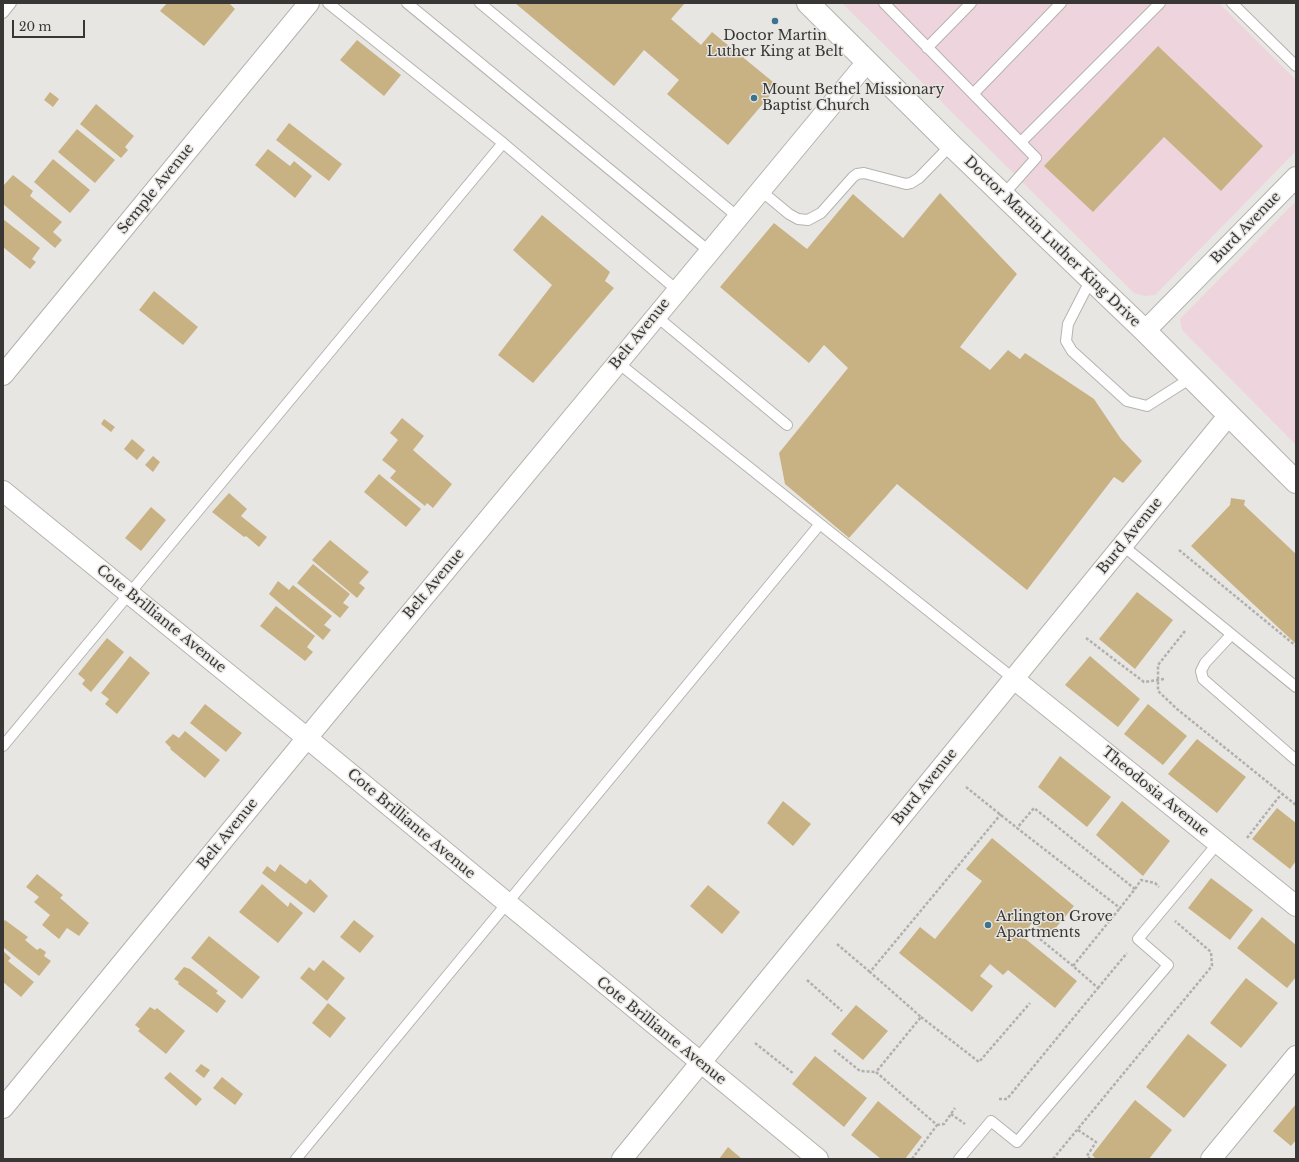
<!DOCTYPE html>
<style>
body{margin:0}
#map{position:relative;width:1299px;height:1162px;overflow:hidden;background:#e8e6e2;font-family:"Libre Baskerville",serif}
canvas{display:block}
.frame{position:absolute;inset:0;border:4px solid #383736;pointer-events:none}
.scale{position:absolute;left:12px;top:20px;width:73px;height:18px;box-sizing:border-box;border:2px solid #383736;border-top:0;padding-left:5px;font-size:12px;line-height:14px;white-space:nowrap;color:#383736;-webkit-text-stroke:3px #e8e6e2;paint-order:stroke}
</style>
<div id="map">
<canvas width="1299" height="1162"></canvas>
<div class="frame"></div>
<div class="scale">20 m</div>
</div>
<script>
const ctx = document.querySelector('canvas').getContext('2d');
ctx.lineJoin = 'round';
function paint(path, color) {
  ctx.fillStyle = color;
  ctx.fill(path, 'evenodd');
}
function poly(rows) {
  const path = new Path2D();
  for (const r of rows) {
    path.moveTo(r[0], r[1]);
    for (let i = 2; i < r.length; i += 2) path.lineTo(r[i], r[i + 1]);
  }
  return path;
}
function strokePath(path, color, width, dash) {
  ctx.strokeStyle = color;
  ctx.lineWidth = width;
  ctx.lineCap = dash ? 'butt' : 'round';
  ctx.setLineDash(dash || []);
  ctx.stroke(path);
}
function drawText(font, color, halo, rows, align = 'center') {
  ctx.font = font + ' "Libre Baskerville",serif';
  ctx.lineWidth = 3;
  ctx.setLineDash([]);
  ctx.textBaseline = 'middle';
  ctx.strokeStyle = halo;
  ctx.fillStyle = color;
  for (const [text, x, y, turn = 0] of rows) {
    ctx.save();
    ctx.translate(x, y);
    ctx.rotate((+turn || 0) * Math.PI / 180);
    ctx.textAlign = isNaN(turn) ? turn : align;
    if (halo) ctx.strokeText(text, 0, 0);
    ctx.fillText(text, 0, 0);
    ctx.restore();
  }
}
paint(poly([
 [842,3,1219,3,1296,80,1296,151,1155,295,1145,296,1134,293],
 [1296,201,1296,445,1182,330,1180,319]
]), '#eed4dd');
paint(poly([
 [167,3,229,3,235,9,204,46,160,11],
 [515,3,685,3,671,19,701,45,712,32,778,86,728,145,667,94,679,80,644,50,614,86],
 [357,40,401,75,384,96,340,60],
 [1158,46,1263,146,1221,191,1164,137,1093,212,1044,166],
 [50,92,59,99,53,107,44,100],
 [96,104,134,136,125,147,128,150,121,158,80,124],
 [289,123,342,164,329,181,276,140],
 [77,129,115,160,95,183,58,152],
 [268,149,290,166,294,161,312,176,295,198,255,165],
 [53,159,90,190,70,213,34,182],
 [13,175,33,191,30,196,62,222,53,232,62,240,55,248,3,204,3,186],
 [940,193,1017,274,960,347,990,370,1008,350,1020,359,1025,353,1094,399,1121,439,1142,461,1123,483,1114,477,1027,590,897,484,849,538,785,484,779,453,848,368,824,345,809,363,720,287,774,223,807,249,853,194,903,238],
 [542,215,610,272,605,281,614,288,533,383,498,355,552,285,513,250],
 [3,219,40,248,32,259,36,262,30,269,3,247],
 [154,291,198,327,183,345,139,310],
 [402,418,424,436,413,450,452,484,433,508,427,503,425,506,390,478,396,471,382,460,398,440,390,433],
 [104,419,115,427,111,432,101,424],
 [132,439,145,450,137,460,124,449],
 [153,456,160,462,153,472,145,465],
 [379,474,421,509,406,527,364,492],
 [229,493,247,509,241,516,267,537,259,547,246,536,244,537,212,512],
 [1231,498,1245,500,1244,505,1296,554,1296,644,1191,546,1230,505],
 [151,507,166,520,141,551,125,538],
 [330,540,369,572,359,583,365,588,357,598,312,560],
 [313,564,350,594,343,603,349,607,340,618,297,583],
 [278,581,289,590,293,585,332,616,324,625,331,630,323,640,269,594],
 [1137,592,1173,620,1135,669,1099,639],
 [276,606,315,636,307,647,313,652,305,661,260,626],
 [107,638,124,652,91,692,82,684,85,680,78,674],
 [130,656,150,673,117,714,105,704,109,699,101,693],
 [1090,656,1140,699,1118,727,1065,685],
 [205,704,242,733,226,752,190,723],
 [1148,704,1187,736,1163,765,1124,734],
 [185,731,220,760,205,778,170,749,171,748,165,742,173,734,179,738],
 [1197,739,1246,777,1217,813,1168,774],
 [1060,756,1111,797,1087,827,1038,787],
 [783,801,811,824,793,846,767,823],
 [1122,801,1170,841,1143,876,1096,835],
 [1277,808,1296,823,1296,861,1290,869,1252,839],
 [992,838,1074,906,1049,936,1032,923,1022,936,1077,981,1055,1008,1008,970,1003,975,990,964,980,976,993,986,972,1012,899,953,920,927,935,939,982,881,966,869],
 [280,864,306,884,310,879,328,896,314,913,262,873,267,866,275,872],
 [37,874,63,895,60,898,89,923,79,936,67,928,59,939,42,925,50,915,34,902,39,897,26,887],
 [1211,878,1253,910,1230,940,1188,908],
 [262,884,288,907,290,902,303,913,278,943,239,912],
 [708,885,740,912,722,934,690,906],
 [1262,917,1296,945,1296,977,1287,988,1237,948],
 [5,920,28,937,25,940,37,950,40,948,46,952,44,956,51,961,39,976,3,947,3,922],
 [354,920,374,936,360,953,340,937],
 [209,936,260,977,242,999,191,958],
 [3,951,11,958,8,961,34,982,21,997,3,982],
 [323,960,345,978,327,1001,300,978,309,967,314,971],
 [184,967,190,969,218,991,216,993,226,1001,217,1013,178,984,179,982,174,979],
 [1246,978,1278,1003,1241,1048,1210,1023],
 [328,1003,346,1018,330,1038,312,1023],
 [856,1005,888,1031,863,1060,831,1034],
 [150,1007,155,1010,157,1008,185,1031,166,1054,138,1031,140,1029,135,1025],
 [1188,1034,1227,1065,1184,1118,1146,1087],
 [815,1056,867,1098,844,1127,792,1084],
 [201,1064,210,1070,204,1078,195,1071],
 [170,1072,202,1099,196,1106,164,1078],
 [222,1077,243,1094,235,1105,213,1088],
 [1135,1100,1172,1130,1149,1159,1096,1159,1092,1155],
 [878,1101,922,1137,905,1159,881,1159,851,1135],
 [1296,1104,1296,1140,1291,1146,1273,1131],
 [728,1147,742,1159,719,1159]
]), '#c8b284');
const service = poly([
 [328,3,503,143,677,290],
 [407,3,709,251],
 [480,3,738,217],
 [884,3,1036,158,1003,195],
 [1232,3,1296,66],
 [3,13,11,3],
 [927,48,971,3],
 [973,94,1061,3],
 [1021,142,1160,3],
 [760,190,789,214,798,219,808,220,821,213,853,177,857,174,864,173,906,184,911,183,919,178,951,145],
 [1091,279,1068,324,1066,341,1072,351,1127,401,1147,406,1191,378],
 [656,316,787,425],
 [617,362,1014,679],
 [1122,545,1296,687],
 [1231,635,1205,663,1201,671,1203,679,1296,760],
 [3,746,503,143],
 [296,1159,820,524],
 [959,1159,991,1121,1017,1142,1168,965,1138,939,1218,843]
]);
const minor = poly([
 [1145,331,1296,177],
 [3,375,309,3],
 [3,491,307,738,818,1159],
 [1014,679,1296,906],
 [3,1108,307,738,867,62],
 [622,1159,1228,416],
 [1211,1159,1296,1056]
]);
const secondary = poly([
 [808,3,951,145,1145,331,1296,482]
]);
strokePath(service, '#b5b3af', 12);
strokePath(minor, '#b5b3af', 22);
strokePath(secondary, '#b5b3af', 24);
strokePath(poly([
 [1179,550,1296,646],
 [1185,631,1158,665,1158,691,1177,709,1296,805],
 [1086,638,1144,682,1164,679],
 [966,787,1017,828,1120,908,1135,889,1034,808,1017,828],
 [1247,838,1278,798,1285,792],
 [1135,889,1141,880,1155,883,1159,887],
 [1040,939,1073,966],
 [837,944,870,972],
 [807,980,842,1011],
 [1098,988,1127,953],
 [921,1017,979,1062,1030,1003],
 [755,1043,794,1074],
 [834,1050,860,1071,876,1072],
 [999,1099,1007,1099,1098,988,1073,966,1120,908],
 [951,1114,965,1124],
 [937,1125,944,1124,955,1108],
 [1078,1130,1096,1142,1087,1156,1090,1159],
 [912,1159,937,1125,876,1072,921,1017,870,972,1001,814],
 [1053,1159,1212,966,1211,952,1175,921]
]), '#b2b0ad', 2.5, [3, 2]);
strokePath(service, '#fff', 10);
strokePath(minor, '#fff', 20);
strokePath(secondary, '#fff', 22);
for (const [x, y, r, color] of [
 [775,21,4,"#3c748e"],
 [754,98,4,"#3c748e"],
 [988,925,4,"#3c748e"]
]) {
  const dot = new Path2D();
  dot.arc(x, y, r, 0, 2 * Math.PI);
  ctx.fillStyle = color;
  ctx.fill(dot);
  strokePath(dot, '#e8e6e2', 1.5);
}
drawText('14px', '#383736', '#e8e6e2', [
 ["Doctor Martin",775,36,"center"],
 ["Luther King at Belt",775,52,"center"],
 ["Mount Bethel Missionary",762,90],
 ["Baptist Church",762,106],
 ["Arlington Grove",996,917],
 ["Apartments",996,933]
], 'left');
drawText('14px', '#383736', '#e8e6e2', [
 ["Semple Avenue",156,189,-51],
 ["Burd Avenue",1246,228,-46],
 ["Doctor Martin Luther King Drive",1052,242,44],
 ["Belt Avenue",640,334,-51],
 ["Burd Avenue",1130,536,-51],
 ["Belt Avenue",434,584,-50],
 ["Cote Brilliante Avenue",161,619,39],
 ["Burd Avenue",925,787,-51],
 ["Theodosia Avenue",1155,792,39],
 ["Cote Brilliante Avenue",411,824,40],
 ["Belt Avenue",228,834,-51],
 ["Cote Brilliante Avenue",661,1031,39]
]);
</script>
